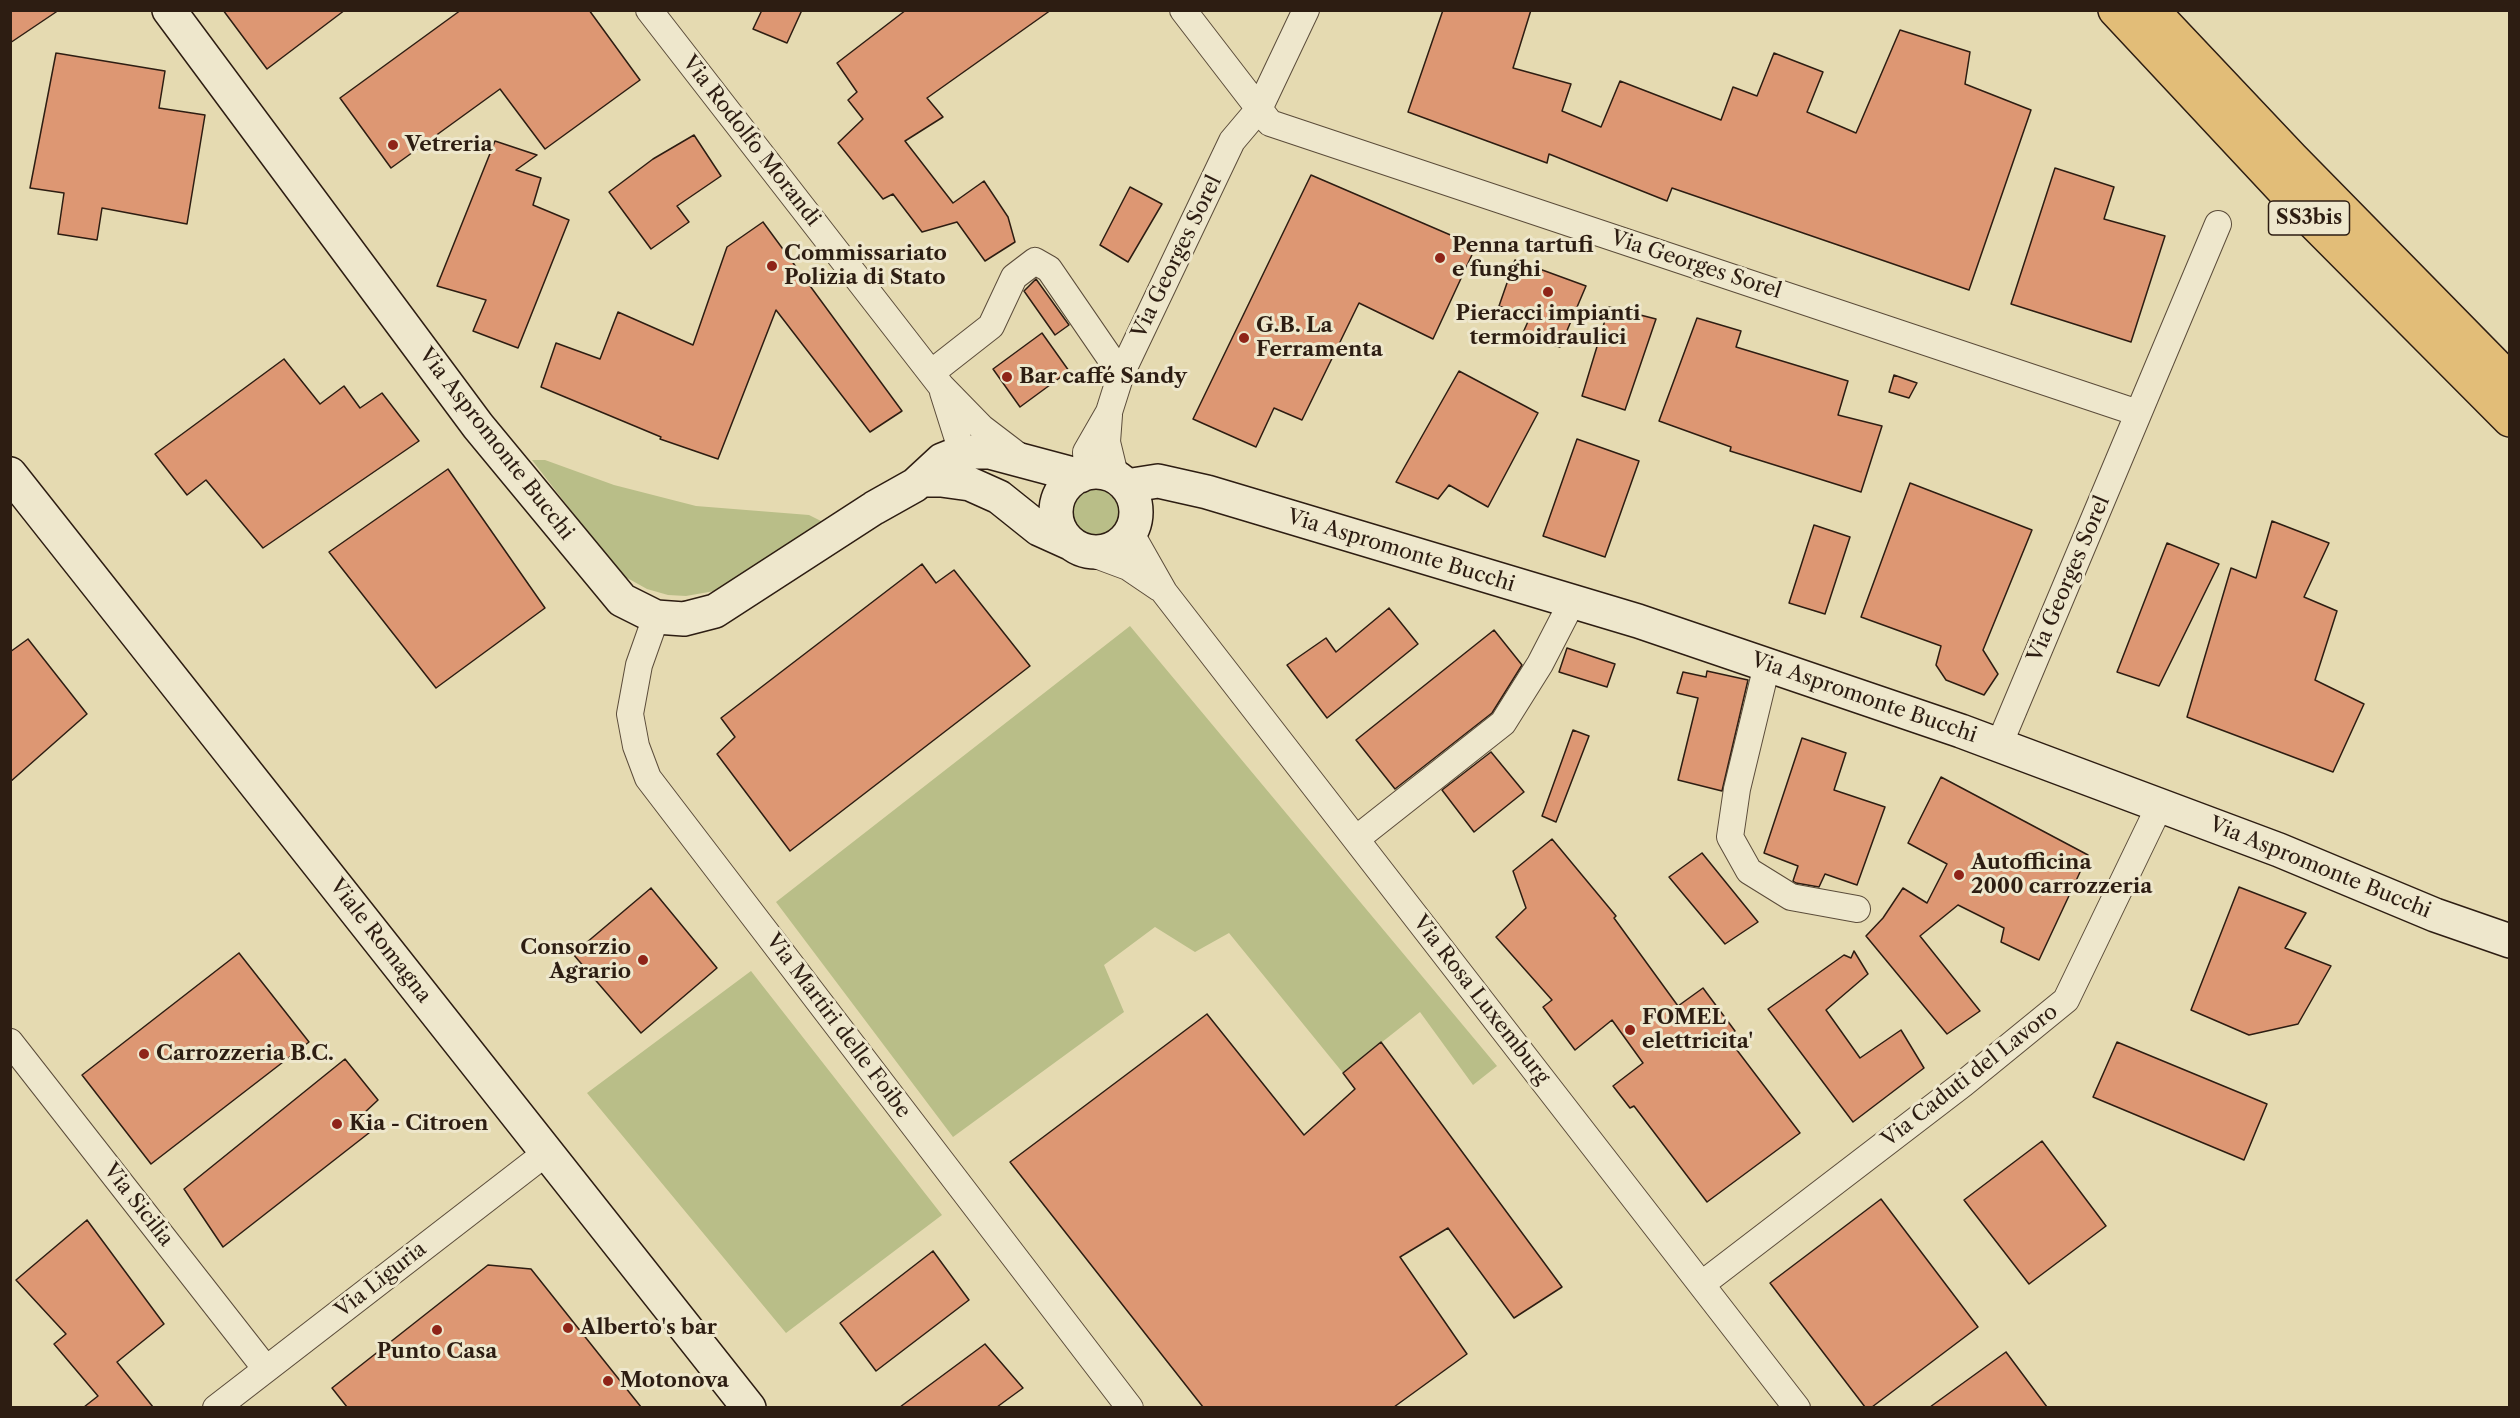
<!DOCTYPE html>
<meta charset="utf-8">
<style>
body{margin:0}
#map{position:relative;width:2520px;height:1418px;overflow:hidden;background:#e5dab1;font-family:"Libre Caslon Text",serif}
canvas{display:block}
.frame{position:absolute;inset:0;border:12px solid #2d1d12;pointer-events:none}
</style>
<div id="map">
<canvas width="2520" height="1418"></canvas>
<div class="frame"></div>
</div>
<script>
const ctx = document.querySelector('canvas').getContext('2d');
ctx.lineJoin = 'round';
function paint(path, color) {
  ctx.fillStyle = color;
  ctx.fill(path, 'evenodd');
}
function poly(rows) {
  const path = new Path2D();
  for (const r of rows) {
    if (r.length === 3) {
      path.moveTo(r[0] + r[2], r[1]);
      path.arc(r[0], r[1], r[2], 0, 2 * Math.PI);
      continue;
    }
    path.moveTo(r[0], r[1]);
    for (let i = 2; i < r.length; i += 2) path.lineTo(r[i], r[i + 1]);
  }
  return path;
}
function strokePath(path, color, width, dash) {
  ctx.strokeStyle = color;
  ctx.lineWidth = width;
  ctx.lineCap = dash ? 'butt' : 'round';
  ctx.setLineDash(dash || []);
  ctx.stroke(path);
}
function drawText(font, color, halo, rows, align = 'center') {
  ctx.font = font + ' "Libre Caslon Text",serif';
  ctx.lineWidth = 6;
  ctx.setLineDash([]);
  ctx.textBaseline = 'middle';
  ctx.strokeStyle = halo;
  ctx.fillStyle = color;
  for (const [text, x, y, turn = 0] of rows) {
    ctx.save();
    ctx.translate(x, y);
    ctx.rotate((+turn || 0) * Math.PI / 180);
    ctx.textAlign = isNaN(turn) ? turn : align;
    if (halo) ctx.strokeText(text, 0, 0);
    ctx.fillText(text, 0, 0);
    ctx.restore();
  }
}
paint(poly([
 [532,460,545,460,614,485,696,506,809,515,825,523,720,590,686,596,668,595,647,589,620,574],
 [1096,511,27],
 [1130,626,1497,1066,1473,1085,1420,1012,1343,1073,1229,933,1195,952,1155,927,1104,965,1124,1012,953,1137,776,902],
 [751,971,942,1215,786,1333,587,1093]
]), '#b9be88');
const building = poly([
 [10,10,59,10,10,43,10,10],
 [223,10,345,10,267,69,223,10],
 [461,10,589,10,640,80,545,149,500,89,391,168,340,98,461,10],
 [762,10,802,10,787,43,753,29,762,10],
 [906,10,1051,10,927,98,943,117,905,141,953,203,984,181,1008,217,1015,242,985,261,957,222,922,232,893,194,883,199,838,143,863,119,848,100,857,92,837,63,906,10],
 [1443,10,1531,10,1513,68,1571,84,1562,111,1601,127,1620,81,1721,120,1733,87,1757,96,1774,53,1823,72,1807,112,1856,133,1900,30,1970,52,1965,84,2031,110,1969,290,1672,188,1667,201,1549,154,1547,163,1408,112,1443,10],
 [56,53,165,71,159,108,205,115,187,224,102,208,97,240,58,234,64,193,30,188,56,53],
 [694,135,721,176,677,206,689,222,651,249,609,192,653,159,694,135],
 [495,141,537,155,516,170,541,178,533,205,569,220,518,348,473,331,486,300,437,286,495,141],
 [2055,168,2114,187,2104,219,2165,236,2131,342,2011,304,2055,168],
 [1311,175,1476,246,1433,339,1359,303,1302,420,1274,408,1256,447,1193,419,1311,175],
 [1130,187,1162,204,1128,262,1100,245,1130,187],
 [763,222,902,411,870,432,776,310,718,459,660,439,661,437,541,387,556,343,600,359,618,312,693,345,727,247,763,222],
 [1515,260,1586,286,1560,347,1522,335,1530,317,1499,306,1515,260],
 [1036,279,1069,325,1055,335,1024,291,1036,279],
 [1609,307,1656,319,1625,410,1582,396,1609,307],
 [1697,318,1741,331,1736,347,1848,381,1838,415,1882,426,1861,492,1730,451,1731,447,1659,421,1697,318],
 [1042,333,1069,371,1020,407,993,369,1042,333],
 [284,359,320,404,344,386,360,408,382,393,419,441,263,548,206,480,187,495,155,454,284,359],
 [1459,371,1538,413,1488,507,1449,485,1438,499,1396,482,1459,371],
 [1894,375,1917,383,1909,398,1889,392,1894,375],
 [1577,439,1639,461,1605,557,1543,536,1577,439],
 [448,469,545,608,436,688,329,552,448,469],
 [1910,483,2032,530,1983,650,1998,674,1984,695,1946,680,1936,665,1941,646,1861,617,1910,483],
 [2272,521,2329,543,2304,597,2337,611,2315,680,2364,704,2333,772,2187,717,2231,568,2256,578,2272,521],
 [1814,525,1850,537,1825,614,1789,603,1814,525],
 [2167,543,2219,564,2159,686,2117,672,2167,543],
 [922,564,936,583,954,570,1030,666,790,851,717,754,735,737,721,718,922,564],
 [1389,608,1418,644,1327,718,1287,665,1326,638,1336,652,1389,608],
 [1494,630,1522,665,1492,713,1395,789,1356,740,1494,630],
 [28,639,87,714,10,782,10,652,28,639],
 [1567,648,1615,664,1607,687,1559,672,1567,648],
 [1707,671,1748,680,1722,791,1678,780,1698,698,1677,693,1683,672,1706,677,1707,671],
 [1573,730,1589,736,1556,822,1542,816,1573,730],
 [1802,738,1846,753,1834,790,1885,807,1857,885,1825,874,1819,887,1796,883,1793,881,1798,866,1764,853,1802,738],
 [1491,752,1524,792,1474,832,1442,790,1491,752],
 [1941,777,2088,855,2039,960,2001,942,2004,928,1958,905,1920,936,1980,1011,1947,1034,1866,936,1883,918,1903,888,1927,903,1947,864,1908,843,1941,777],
 [1552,839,1616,916,1614,918,1678,1006,1703,988,1735,1031,1727,1037,1800,1133,1707,1202,1634,1106,1630,1108,1613,1086,1643,1063,1612,1020,1575,1050,1543,1007,1552,1000,1496,937,1526,908,1513,871,1552,839],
 [1702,853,1758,922,1725,944,1669,877,1702,853],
 [2239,887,2306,913,2285,948,2331,966,2298,1024,2249,1035,2191,1010,2239,887],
 [651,888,717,968,641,1033,573,954,651,888],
 [1854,951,1868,974,1826,1010,1860,1058,1901,1030,1924,1068,1853,1122,1768,1009,1844,955,1851,958,1854,951],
 [239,953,309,1042,151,1164,82,1075,239,953],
 [1207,1014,1304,1135,1355,1089,1343,1073,1381,1042,1562,1287,1514,1318,1448,1228,1400,1257,1467,1354,1394,1407,1203,1407,1010,1162,1207,1014],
 [2117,1042,2267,1104,2244,1160,2093,1097,2117,1042],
 [345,1059,378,1100,362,1115,374,1129,223,1247,184,1189,345,1059],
 [2042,1141,2106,1226,2029,1284,1964,1200,2042,1141],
 [1881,1199,1978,1327,1872,1407,1865,1407,1770,1283,1881,1199],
 [87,1220,164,1324,117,1362,153,1407,84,1407,98,1396,54,1344,66,1334,16,1280,87,1220],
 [933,1251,969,1300,876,1371,840,1323,933,1251],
 [488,1265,531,1269,641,1407,347,1407,332,1388,488,1265],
 [985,1344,1023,1388,997,1407,900,1407,985,1344],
 [2006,1352,2047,1407,1930,1407,2006,1352]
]);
paint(building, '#dd9773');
strokePath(building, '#2d1d12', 1.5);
const street = poly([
 [649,10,941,386,982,428,1020,457],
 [1183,10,1270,123,2138,413],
 [931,373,991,326,1014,277,1035,261,1049,269,1121,374],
 [943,392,962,452],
 [1109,415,1107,442,1116,479],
 [1087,474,1086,452,1109,412,1121,374,1232,141,1259,109,1306,10],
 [1130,532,1164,592,1797,1408],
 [1085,551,1128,567,1159,588],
 [656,617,639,665,630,714,636,746,648,778,1130,1408],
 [1767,665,1737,789,1730,837,1749,871,1791,897,1857,909],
 [1999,745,2218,224],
 [1356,839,1503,723,1540,664,1572,602],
 [10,1042,266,1369],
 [1702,1284,1963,1084,2066,1000,2160,805],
 [216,1408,546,1153]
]);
const secondary = poly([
 [169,10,478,426,622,600,656,617,684,619,715,611,874,508,915,485,942,460,962,452,990,452,1080,476],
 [1096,512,40],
 [10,474,749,1408],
 [921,480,941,480,970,484,999,497,1039,529,1070,543],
 [1126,486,1158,481,1207,492,1638,621,1961,731,2279,850,2435,915,2510,941]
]);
const highway = poly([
 [2115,10,2313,222,2510,420],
 [2152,10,2292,158,2510,380]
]);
strokePath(street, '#5b4c3a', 28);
strokePath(secondary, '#2d1d12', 36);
strokePath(highway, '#2d1d12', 36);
strokePath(street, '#eee7cc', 26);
strokePath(secondary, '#eee7cc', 33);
strokePath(highway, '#e2bd78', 33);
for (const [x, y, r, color] of [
 [393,145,6,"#8f2418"],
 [1440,258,6,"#8f2418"],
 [772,266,6,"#8f2418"],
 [1548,292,6,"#8f2418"],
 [1244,338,6,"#8f2418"],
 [1007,377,6,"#8f2418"],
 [1959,875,6,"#8f2418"],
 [643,960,6,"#8f2418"],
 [1630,1030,6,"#8f2418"],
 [144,1054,6,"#8f2418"],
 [337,1124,6,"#8f2418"],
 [568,1328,6,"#8f2418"],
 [437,1330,6,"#8f2418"],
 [608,1381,6,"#8f2418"]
]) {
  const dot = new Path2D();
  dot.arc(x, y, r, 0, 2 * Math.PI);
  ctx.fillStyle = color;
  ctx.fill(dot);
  strokePath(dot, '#eee7cc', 2);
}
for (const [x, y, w] of [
 [2309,218,81]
]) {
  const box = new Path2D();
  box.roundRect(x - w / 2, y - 17, w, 34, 4.5);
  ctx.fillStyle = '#eee7cc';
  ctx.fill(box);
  strokePath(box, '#2d1d12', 1.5);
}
drawText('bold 20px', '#2d1d12', null, [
 ["SS3bis",2309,218]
]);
drawText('21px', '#2d1d12', '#eee7cc', [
 ["Via Rodolfo Morandi",751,141,52],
 ["Via Georges Sorel",1177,257,-64],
 ["Via Georges Sorel",1696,265,18],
 ["Via Aspromonte Bucchi",496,444,52],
 ["Via Aspromonte Bucchi",1401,551,17],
 ["Via Georges Sorel",2069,579,-67],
 ["Via Aspromonte Bucchi",1864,698,19],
 ["Via Aspromonte Bucchi",2320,868,22],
 ["Viale Romagna",380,941,52],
 ["Via Rosa Luxemburg",1481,1000,52],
 ["Via Martiri delle Foibe",838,1026,53],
 ["Via Caduti del Lavoro",1970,1076,-38],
 ["Via Sicilia",138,1205,52],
 ["Via Liguria",381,1280,-38]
]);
drawText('bold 21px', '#2d1d12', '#eee7cc', [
 ["Vetreria",405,145],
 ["Penna tartufi",1452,246],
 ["e funghi",1452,270],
 ["Commissariato",784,254],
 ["Polizia di Stato",784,278],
 ["Pieracci impianti",1548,314,"center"],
 ["termoidraulici",1548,338,"center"],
 ["G.B. La",1256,326],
 ["Ferramenta",1256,350],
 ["Bar caffé Sandy",1019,377],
 ["Autofficina",1971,863],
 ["2000 carrozzeria",1971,887],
 ["Consorzio",631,948,"right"],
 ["Agrario",631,972,"right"],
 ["FOMEL",1642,1018],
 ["elettricita'",1642,1042],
 ["Carrozzeria B.C.",156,1054],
 ["Kia - Citroen",349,1124],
 ["Alberto's bar",580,1328],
 ["Punto Casa",437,1352,"center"],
 ["Motonova",620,1381]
], 'left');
</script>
